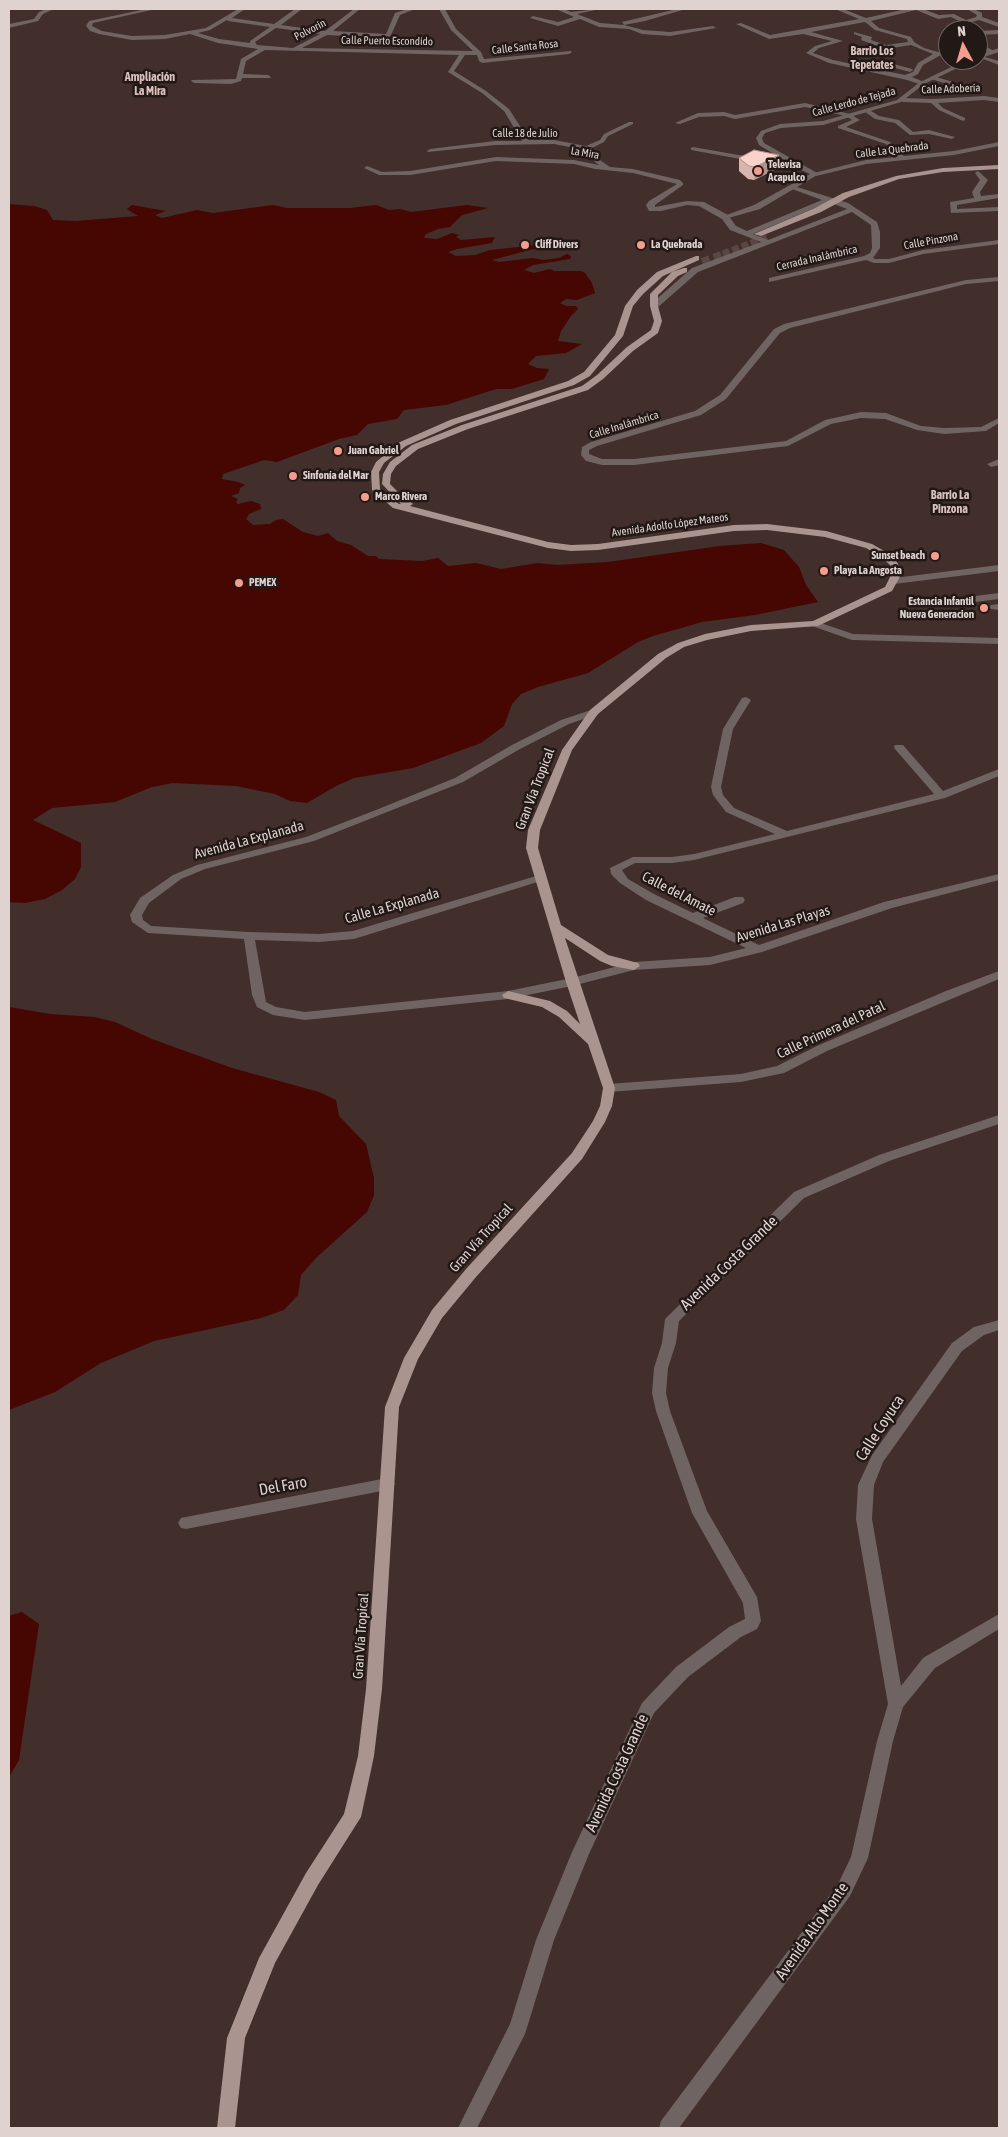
<!DOCTYPE html>
<meta charset="utf-8">
<style>
body{margin:0}
#map{position:relative;width:1008px;height:2137px;overflow:hidden;background:#422e2a;font-family:"Asap Condensed",sans-serif}
canvas{display:block}
.frame{position:absolute;inset:0;border:10px solid #dfd2cf;pointer-events:none}
.north{position:absolute;left:938px;top:20px;width:50px;height:50px;box-sizing:border-box;background:#221917;border:1px solid #6e6361;border-radius:50%;rotate:354deg;font-size:14px;font-weight:700;line-height:20px;text-align:center;color:#dfd2cf}
.north::after{content:'';display:block;margin:auto;width:18px;height:22px;background:#f49d8c;clip-path:polygon(50% 0,100% 100%,50% 72%,0 100%)}
</style>
<div id="map">
<canvas width="1008" height="2137"></canvas>
<div class="frame"></div>
<div class="north">N</div>
</div>
<script>
const ctx = document.querySelector('canvas').getContext('2d');
ctx.lineJoin = 'round';
function paint(path, color) {
  ctx.fillStyle = color;
  ctx.fill(path, 'evenodd');
}
function poly(rows) {
  const path = new Path2D();
  for (const r of rows) {
    path.moveTo(r[0], r[1]);
    for (let i = 2; i < r.length; i += 2) path.lineTo(r[i], r[i + 1]);
  }
  return path;
}
function strokePath(path, color, width, dash) {
  ctx.strokeStyle = color;
  ctx.lineWidth = width;
  ctx.lineCap = dash ? 'butt' : 'round';
  ctx.setLineDash(dash || []);
  ctx.stroke(path);
}
function drawText(font, color, halo, rows, align = 'center') {
  ctx.font = font + ' "Asap Condensed",sans-serif';
  ctx.lineWidth = 5;
  ctx.setLineDash([]);
  ctx.textBaseline = 'middle';
  ctx.strokeStyle = halo;
  ctx.fillStyle = color;
  for (const [text, x, y, turn = 0] of rows) {
    ctx.save();
    ctx.translate(x, y);
    ctx.rotate((+turn || 0) * Math.PI / 180);
    ctx.textAlign = isNaN(turn) ? turn : align;
    if (halo) ctx.strokeText(text, 0, 0);
    ctx.fillText(text, 0, 0);
    ctx.restore();
  }
}
paint(poly([
 [9,204,34,206,47,210,53,220,76,221,138,216,127,209,132,205,166,211,155,215,162,218,197,210,213,213,273,205,287,208,350,208,376,205,389,210,400,209,411,212,467,205,488,208,462,215,450,227,438,229,426,234,424,238,437,239,452,233,459,235,456,237,461,240,495,237,492,243,457,249,448,252,456,256,475,255,490,250,548,244,553,240,568,244,570,245,545,246,492,260,499,262,533,258,543,260,559,258,567,254,571,256,570,259,533,265,524,270,534,273,550,269,554,271,581,271,585,273,592,283,595,293,577,300,566,299,560,303,566,306,576,306,578,309,571,316,561,331,558,341,582,344,566,353,536,356,528,364,537,368,549,369,544,379,512,389,496,389,446,405,404,410,397,419,368,424,357,435,339,439,277,462,264,460,223,474,222,479,238,482,245,485,240,488,239,493,231,496,238,499,236,502,238,504,251,501,260,504,261,509,249,514,246,519,253,525,270,524,276,520,283,519,303,532,318,536,328,533,337,541,351,545,368,556,376,556,379,559,422,561,438,558,448,566,476,563,501,569,538,563,557,565,608,562,720,546,761,543,784,550,799,567,806,585,818,602,755,615,702,622,653,636,638,642,588,673,538,687,521,694,512,704,504,726,481,743,413,768,354,778,336,786,307,803,290,801,275,794,236,786,173,783,152,787,115,802,52,808,33,820,81,843,81,867,75,879,62,890,45,899,25,903,9,902],
 [9,1007,50,1014,95,1017,115,1022,152,1039,232,1068,319,1092,336,1100,339,1116,366,1144,374,1178,374,1195,367,1212,317,1257,301,1275,298,1295,284,1310,261,1318,154,1341,101,1363,55,1392,9,1410],
 [22,1612,39,1624,19,1760,9,1777,9,1616]
]), '#460601');
strokePath(poly([
 [723,254,767,237]
]), '#5a4743', 7, [7, 3]);
strokePath(poly([
 [702,262,727,253]
]), '#5a4743', 8, [8, 4.5]);
paint(poly([
 [46,9,54,9,43,14,38,21,9,28,9,24,34,19,39,12,46,9],
 [146,9,156,9,93,23,92,26,102,31,132,36,165,35,206,28,238,9,245,9,232,18,274,24,295,9,302,9,281,25,325,31,354,9,360,9,333,31,386,34,395,13,407,9,415,9,400,15,387,44,382,43,384,38,327,35,302,48,473,51,451,30,439,9,445,9,456,29,481,52,484,59,571,51,572,52,569,54,482,63,479,61,477,55,465,55,454,71,486,91,509,109,529,140,554,140,586,146,600,140,604,134,629,122,633,122,633,124,608,136,604,142,592,148,600,160,610,167,633,169,680,180,683,183,683,185,655,205,655,207,687,201,704,202,728,215,736,226,747,231,822,200,792,189,792,187,794,186,848,203,877,222,880,232,880,248,873,258,875,259,889,259,923,250,999,240,999,244,923,254,889,263,874,263,866,260,769,282,769,278,864,256,870,253,872,248,871,225,852,212,698,272,657,308,651,308,651,304,692,268,761,242,730,230,722,219,699,206,687,205,661,211,649,211,646,205,649,201,677,184,633,173,595,169,574,164,496,161,410,175,379,175,364,168,367,166,382,172,410,171,496,157,574,160,599,165,595,162,588,151,585,150,554,144,495,145,428,152,427,151,430,149,495,141,522,141,504,111,482,93,448,72,459,55,265,50,246,61,243,74,268,75,271,77,270,78,242,78,241,81,231,84,194,83,191,81,192,80,236,79,241,59,258,49,218,43,190,34,165,39,132,40,99,34,90,31,86,26,89,21,146,9],
 [227,20,228,21,270,27,250,41,250,43,219,39,198,33,210,30,227,20],
 [276,28,320,34,293,48,257,45,255,42,276,28],
 [829,202,847,209,768,240,753,234,829,202],
 [556,9,564,9,571,12,600,9,577,14,600,23,624,25,622,22,677,9,686,9,645,21,624,25,643,30,670,32,713,26,716,28,670,36,642,34,629,29,599,27,580,19,558,26,530,18,533,16,558,22,574,17,556,9],
 [835,9,843,9,866,18,906,9,923,9,939,15,954,14,966,20,976,17,977,15,967,9,974,9,982,13,982,17,999,23,999,27,979,20,965,24,951,17,938,19,916,10,871,21,879,28,911,37,914,42,924,48,938,52,948,47,948,51,923,65,918,74,912,77,924,82,924,84,922,85,907,80,829,63,806,53,815,46,832,41,803,34,769,39,736,24,741,23,770,35,859,19,835,9],
 [865,22,875,30,907,39,908,42,886,45,871,40,872,37,854,32,854,34,862,37,861,40,886,49,911,45,933,54,918,63,913,72,905,75,833,60,813,53,819,48,843,41,811,32,865,22],
 [999,30,999,34,978,35,978,31,999,30],
 [978,42,994,51,995,52,990,53,978,47,978,42],
 [978,55,999,61,999,65,978,57,978,55],
 [890,63,912,69,913,70,910,72,888,66,888,64,890,63],
 [933,76,953,82,952,86,955,88,973,92,970,94,951,91,946,86,947,84,931,79,931,77,933,76],
 [984,96,999,98,999,102,984,100,938,103,943,108,965,118,965,120,963,121,939,110,931,103,903,102,900,100,903,98,933,99,984,96],
 [805,103,850,114,860,120,846,127,890,142,904,156,954,151,999,142,999,146,954,155,866,164,816,176,814,175,814,173,866,160,897,157,886,144,838,128,838,126,852,120,846,116,805,107,735,119,724,116,699,117,680,124,675,123,698,113,724,112,735,115,805,103],
 [864,109,868,109,879,116,899,120,913,132,929,130,955,137,952,139,929,134,910,135,895,123,875,119,864,111,864,109],
 [693,147,801,166,804,168,801,170,691,150,691,148,693,147],
 [978,171,988,180,980,192,981,196,999,194,999,198,957,205,957,209,999,207,999,211,951,213,950,202,974,198,972,192,980,180,975,173,978,171],
 [999,277,999,281,966,284,790,328,780,333,726,399,701,415,597,446,589,450,589,454,602,459,634,459,786,441,825,420,861,412,886,413,921,426,944,428,981,427,999,418,999,423,986,431,944,434,917,430,885,419,861,418,831,424,788,446,634,465,602,465,586,461,581,455,582,447,591,442,695,411,720,395,774,329,784,324,966,280,999,277],
 [999,459,999,465,991,467,987,464,999,459],
 [999,565,999,571,894,584,889,581,894,578,999,565],
 [999,593,999,599,975,602,970,599,975,596,999,593],
 [999,604,999,610,991,609,989,607,991,605,999,604],
 [815,621,853,634,999,638,999,644,852,640,812,626,812,622,815,621],
 [746,697,751,700,733,729,721,787,723,795,734,808,787,831,934,794,895,749,894,747,895,745,903,745,943,791,999,769,999,776,945,798,694,860,672,863,635,863,622,870,628,879,654,894,693,913,735,897,743,897,745,900,743,903,703,918,759,945,884,902,999,874,999,880,892,908,762,952,710,965,634,970,572,986,508,999,305,1020,273,1015,257,1007,252,995,244,939,148,933,132,922,130,915,140,898,173,875,197,865,306,837,376,810,455,778,512,745,561,720,594,709,598,710,599,712,598,714,569,724,520,749,463,782,314,841,205,869,181,879,149,903,142,915,143,920,151,926,249,932,319,934,353,931,536,876,540,875,546,878,544,880,354,939,319,942,255,940,266,1002,276,1007,305,1012,508,991,572,978,634,962,710,957,746,948,646,900,620,883,611,874,610,868,633,857,672,857,694,854,775,834,726,812,713,795,711,787,723,729,742,698,746,697],
 [999,971,999,979,827,1051,784,1073,741,1082,609,1092,603,1088,609,1084,741,1074,777,1066,819,1045,946,991,999,971],
 [999,1115,999,1124,889,1161,804,1198,679,1321,676,1343,668,1368,666,1393,670,1411,707,1511,757,1597,761,1621,757,1629,741,1637,688,1677,654,1713,589,1854,554,1940,525,2034,477,2128,458,2128,510,2024,536,1940,572,1852,642,1703,676,1667,729,1627,745,1619,743,1603,692,1513,656,1411,652,1393,654,1368,662,1343,665,1319,794,1192,879,1155,999,1115],
 [999,1320,999,1330,984,1335,962,1351,883,1462,874,1485,872,1519,901,1686,923,1658,999,1614,999,1629,935,1668,903,1707,893,1741,868,1858,850,1896,679,2128,659,2128,661,2121,838,1884,851,1857,877,1741,888,1704,856,1519,858,1485,872,1455,952,1343,974,1327,999,1320],
 [387,1478,392,1480,395,1484,392,1488,387,1490,186,1529,181,1528,178,1523,181,1518,186,1517,387,1478]
]), '#6f6462');
paint(poly([
 [999,48,999,52,978,59,978,55,999,48],
 [966,60,974,60,924,84,901,102,823,125,781,128,765,133,762,138,764,143,819,174,760,209,725,219,721,217,754,205,810,174,799,169,759,145,756,138,761,131,780,124,823,121,897,100,920,82,966,60]
]), '#6f6462');
paint(poly([
 [999,165,999,169,943,172,899,179,849,197,821,212,761,236,754,234,815,208,843,193,896,176,943,168,999,165],
 [696,256,699,256,699,260,663,276,643,294,633,306,623,336,590,376,574,385,456,424,406,446,384,463,379,472,380,489,399,504,401,504,382,484,383,474,390,462,412,445,462,425,582,386,597,375,627,347,651,330,654,321,650,306,650,294,672,272,684,268,687,268,687,272,678,276,658,295,658,306,662,321,658,333,633,351,603,379,588,390,468,429,418,449,396,466,391,474,390,484,406,500,411,502,413,504,410,506,548,542,571,545,598,544,734,525,767,524,826,531,872,544,886,552,897,562,902,573,892,591,818,626,751,631,707,640,684,647,666,658,598,714,572,750,540,830,538,848,561,925,608,955,638,963,640,966,634,970,612,966,600,961,565,938,615,1088,612,1106,605,1122,582,1159,476,1277,442,1318,418,1359,399,1407,382,1689,374,1756,361,1817,318,1885,275,1963,245,2038,235,2128,217,2128,227,2038,259,1958,306,1873,344,1814,358,1756,366,1689,385,1407,404,1358,432,1310,466,1269,572,1153,593,1121,600,1106,603,1088,588,1044,559,1017,542,1007,504,998,502,995,508,991,550,1001,567,1011,580,1024,566,982,526,848,528,830,562,750,590,710,658,654,678,643,705,634,751,625,813,621,885,587,892,573,890,565,880,556,866,548,825,537,767,530,734,531,598,550,571,551,548,548,393,508,372,490,371,472,376,462,400,442,450,420,568,381,584,372,615,335,625,306,637,290,657,272,696,256]
]), '#a9948f');
paint(poly([
 [779,155,778,168,754,180,748,179,739,171,739,158]
]), '#d7b5ae');
paint(poly([
 [779,155,778,168,754,180,755,167]
]), '#af938d');
const building = poly([
 [754,150,779,155,755,167,749,166,739,158,754,150]
]);
paint(building, '#fad2ca');
strokePath(building, '#af938d', 1);
for (const [x, y, r, color] of [
 [758,171,5,"#f49d8c"],
 [525,245,5,"#f49d8c"],
 [641,245,5,"#f49d8c"],
 [338,451,5,"#f49d8c"],
 [293,476,5,"#f49d8c"],
 [365,497,5,"#f49d8c"],
 [935,556,5,"#f49d8c"],
 [824,571,5,"#f49d8c"],
 [239,583,5,"#f49d8c"],
 [984,608,5,"#f49d8c"]
]) {
  const dot = new Path2D();
  dot.arc(x, y, r, 0, 2 * Math.PI);
  ctx.fillStyle = color;
  ctx.fill(dot);
  strokePath(dot, '#221917', 2);
}
drawText('11px', '#dfd2cf', '#221917', [
 ["Polvorín",310,30,-27],
 ["Calle Puerto Escondido",387,41,1],
 ["Calle Santa Rosa",525,47,-6],
 ["Calle Adobería",951,89,-2],
 ["Calle Lerdo de Tejada",854,102,-15],
 ["Calle 18 de Julio",525,134],
 ["Calle La Quebrada",892,150,-7],
 ["La Mira",585,153,10],
 ["Calle Pinzona",931,241,-10],
 ["Cerrada Inalámbrica",817,258,-13],
 ["Calle Inalámbrica",624,425,-17],
 ["Avenida Adolfo López Mateos",670,525,-8]
]);
drawText('bold 11px', '#dfd2cf', '#221917', [
 ["Televisa",768,165],
 ["Acapulco",768,178],
 ["Cliff Divers",535,245],
 ["La Quebrada",651,245],
 ["Juan Gabriel",348,451],
 ["Sinfonía del Mar",303,476],
 ["Marco Rivera",375,497],
 ["Sunset beach",925,556,"right"],
 ["Playa La Angosta",834,571],
 ["PEMEX",249,583],
 ["Estancia Infantil",974,602,"right"],
 ["Nueva Generacion",974,615,"right"]
], 'left');
drawText('bold 12px', '#dac0bb', '#221917', [
 ["Barrio Los",872,51],
 ["Tepetates",872,65],
 ["Ampliación",150,77],
 ["La Mira",150,91],
 ["Barrio La",950,495],
 ["Pinzona",950,509]
]);
drawText('14px', '#dfd2cf', '#221917', [
 ["Gran Vía Tropical",535,789,-69],
 ["Avenida La Explanada",249,840,-15],
 ["Calle del Amate",679,894,27],
 ["Calle La Explanada",392,906,-16],
 ["Avenida Las Playas",783,924,-17],
 ["Calle Primera del Patal",831,1030,-25],
 ["Gran Vía Tropical",481,1238,-48],
 ["Gran Vía Tropical",361,1636,-86]
]);
drawText('16px', '#dfd2cf', '#221917', [
 ["Avenida Costa Grande",729,1263,-44],
 ["Calle Coyuca",880,1428,-57],
 ["Del Faro",283,1486,-10],
 ["Avenida Costa Grande",617,1773,-65],
 ["Avenida Alto Monte",812,1931,-55]
]);
</script>
